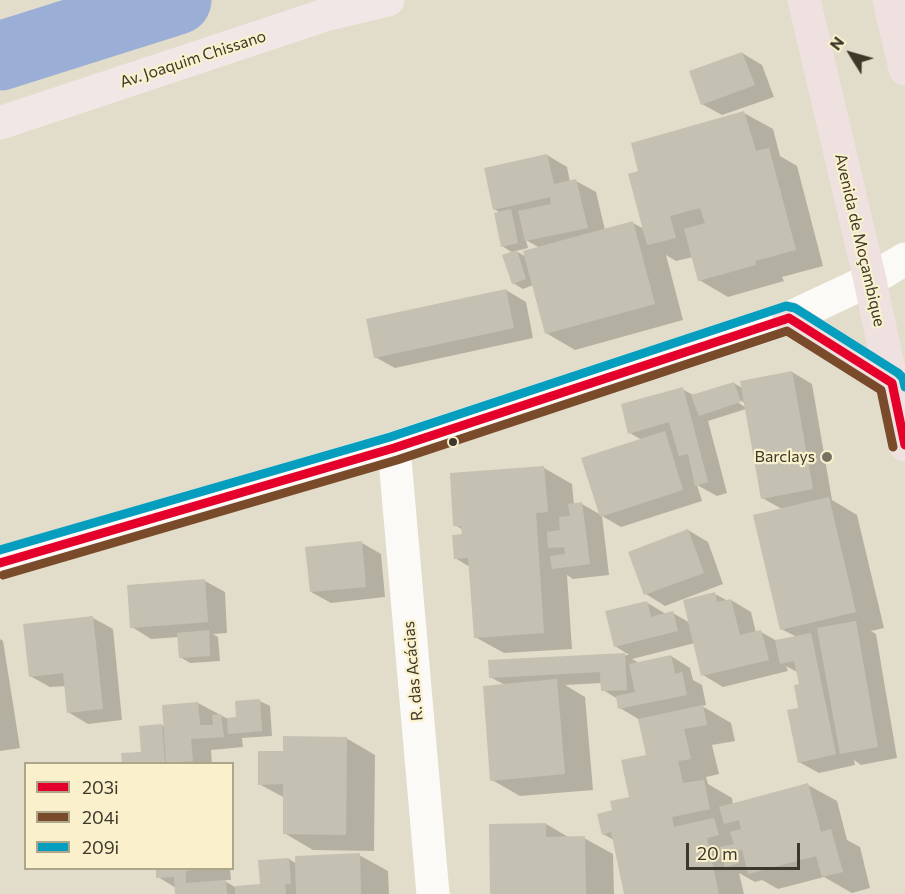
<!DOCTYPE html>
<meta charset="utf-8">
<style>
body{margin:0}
#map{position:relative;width:905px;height:894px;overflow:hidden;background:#e2ddca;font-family:Commissioner,sans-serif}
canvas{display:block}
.legend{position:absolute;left:24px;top:762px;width:210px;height:108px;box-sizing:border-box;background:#faf0cc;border:2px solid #aea68b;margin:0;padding:8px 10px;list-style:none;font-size:18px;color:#3c382a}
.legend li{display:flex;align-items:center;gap:12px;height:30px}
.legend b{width:30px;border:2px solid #aea68b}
.north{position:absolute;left:821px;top:24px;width:60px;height:60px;-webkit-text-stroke:4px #faf0cc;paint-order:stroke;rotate:307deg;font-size:16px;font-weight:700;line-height:24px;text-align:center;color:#3c382a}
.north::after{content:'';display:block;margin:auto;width:21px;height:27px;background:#3c382a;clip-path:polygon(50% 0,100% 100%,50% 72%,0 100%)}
.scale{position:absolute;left:686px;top:843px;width:114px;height:27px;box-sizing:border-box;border:3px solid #3c382a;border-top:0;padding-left:8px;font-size:18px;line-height:21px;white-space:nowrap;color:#3c382a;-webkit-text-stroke:4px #faf0cc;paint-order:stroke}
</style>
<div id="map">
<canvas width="905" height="894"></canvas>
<ul class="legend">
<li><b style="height:8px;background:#e4002b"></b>203i</li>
<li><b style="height:8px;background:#7a4b2a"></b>204i</li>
<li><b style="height:8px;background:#069ebe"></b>209i</li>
</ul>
<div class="north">N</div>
<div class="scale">20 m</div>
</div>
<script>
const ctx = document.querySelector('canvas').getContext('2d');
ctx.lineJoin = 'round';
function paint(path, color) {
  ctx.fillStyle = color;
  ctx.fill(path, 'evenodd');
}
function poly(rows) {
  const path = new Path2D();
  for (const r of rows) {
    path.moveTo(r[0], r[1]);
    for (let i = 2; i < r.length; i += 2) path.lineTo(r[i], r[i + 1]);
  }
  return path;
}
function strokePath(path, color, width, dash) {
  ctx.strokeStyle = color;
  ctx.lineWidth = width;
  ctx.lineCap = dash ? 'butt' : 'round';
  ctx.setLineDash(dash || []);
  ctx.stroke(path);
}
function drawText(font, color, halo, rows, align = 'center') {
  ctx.font = font + ' Commissioner,sans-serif';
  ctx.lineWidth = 4.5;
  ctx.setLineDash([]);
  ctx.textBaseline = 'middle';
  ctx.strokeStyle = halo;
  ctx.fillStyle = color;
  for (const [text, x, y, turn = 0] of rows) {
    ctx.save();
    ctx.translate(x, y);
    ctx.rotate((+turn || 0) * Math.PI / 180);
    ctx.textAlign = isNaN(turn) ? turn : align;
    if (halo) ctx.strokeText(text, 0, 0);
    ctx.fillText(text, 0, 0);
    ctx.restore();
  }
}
paint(poly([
 [742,53,762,65,774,97,722,115,702,104],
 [744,113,773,129,780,156,797,166,823,266,782,277,784,281,728,297,699,280,693,257,676,261,666,255,683,320,575,350,546,333,533,285,523,289,513,283,513,253,502,246,501,213,494,209,547,155,567,167,570,182,576,181,596,192,605,230,633,223,644,229,640,172],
 [526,240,540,248,526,257,516,251,528,248],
 [506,290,526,302,533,338,395,368,375,357],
 [792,372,812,384,832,500,857,515,884,628,871,631,876,634,897,758,861,765,854,760,855,765,819,773,799,762,800,685,797,672,786,666,788,671,723,687,703,675,695,643,632,659,639,663,671,656,690,668,693,680,702,685,706,705,702,706,731,723,735,741,712,745,719,774,706,777,708,784,732,798,733,805,808,785,837,801,847,840,860,847,870,888,852,893,824,877,778,889,762,880,755,882,739,873,744,894,626,894,614,840,603,834,614,811,630,798,648,756,640,720,620,708,618,699,603,690,602,683,565,685,585,697,593,790,520,796,492,780,505,685,490,677,489,662,629,655,615,646,646,602,666,614,673,613,690,623,715,594,728,601,731,600,751,612,756,633,761,632,777,641,797,637,781,629,782,509,762,498,746,409,708,421,727,493,717,496,697,485,702,501,621,527,602,516,609,575,573,579,567,575,572,649,504,653,475,637,470,567,455,558,463,536,463,530,455,525,544,468,572,484,574,505,582,504,601,515,642,440,630,433,682,389,695,396,734,383,742,388],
 [735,397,745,403,745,407,734,400],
 [688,530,708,542,723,584,665,606,646,594],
 [362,543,381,554,385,597,331,603,311,592],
 [205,581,225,592,227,633,213,634,218,637,220,661,190,663,180,657,179,637,151,639,132,627],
 [93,618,113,629,122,720,88,724,68,712,66,686,50,687,30,676],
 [0,639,3,641,20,748,0,751],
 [260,701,270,706,272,736,242,738,243,747,211,750,212,764,124,764,143,753,162,725,165,727,198,703,228,719,238,719],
 [346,738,375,755,374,851,313,850,284,833,285,798,259,784,284,753],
 [546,824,570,838,584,838,613,854,614,894,492,894],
 [359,855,388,871,389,894,176,894,176,888,158,877,157,868,230,868,231,880,223,880,235,887,261,885,289,859,297,864]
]), '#0003');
strokePath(poly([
 [0,56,177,0]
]), '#9baed5', 69);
paint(poly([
 [742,52,755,85,701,105,689,71],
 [744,111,756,151,769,148,796,250,755,261,756,265,698,281,684,229,705,223,700,208,670,216,676,238,647,245,628,174,638,171,631,143],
 [547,154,554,184,576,179,588,228,525,241,518,211,551,204,550,197,493,210,484,168],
 [511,209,518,243,501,247,494,213],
 [633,221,655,304,545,334,523,251],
 [517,250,526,279,512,284,502,255],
 [506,289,514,328,374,358,366,319],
 [792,371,813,489,761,499,740,381],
 [734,382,741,402,699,416,691,395],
 [683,387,708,482,695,486,688,454,679,456,669,422,628,434,621,404],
 [665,431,683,490,600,517,581,458],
 [544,466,548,512,536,513,544,633,474,638,468,558,454,559,452,535,462,534,461,526,453,526,450,473],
 [829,497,856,612,780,630,753,515],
 [582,502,590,564,552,569,550,556,565,554,564,547,548,548,547,532,560,530,559,517,570,516,568,504],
 [688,529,704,573,644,595,628,552],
 [362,541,366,587,310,592,305,547],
 [205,579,208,622,130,628,127,585],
 [715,592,717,602,731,599,740,635,761,630,769,660,701,676,683,600],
 [647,601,651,617,673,611,678,631,614,647,605,611],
 [93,616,103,709,67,713,63,673,29,677,23,624],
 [856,621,878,747,840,754,817,628],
 [209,630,210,656,179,658,177,633],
 [811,633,836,754,798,763,787,710,798,708,794,685,799,684,794,661,780,664,775,640],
 [625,653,627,690,601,691,600,672,489,678,488,660],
 [671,655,675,674,682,672,687,695,618,709,616,696,635,692,629,664],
 [557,679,565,774,490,781,483,686],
 [260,699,262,731,228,734,227,718,236,717,235,701],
 [198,702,200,725,213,725,212,715,221,714,224,737,191,739,193,761,166,763,162,705],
 [703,705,707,725,684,729,691,759,678,761,683,783,704,780,710,809,672,817,674,827,714,818,719,835,707,838,719,894,624,894,611,832,602,835,597,814,612,810,610,801,629,797,621,760,646,755,638,719],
 [162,724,165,764,122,764,121,753,141,752,139,726],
 [283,736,347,737,346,835,283,834,283,784,258,785,258,751,283,751],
 [808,783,821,832,831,829,843,872,822,877,816,856,748,874,742,849,736,852,739,863,725,867,720,847,734,844,730,832,741,829,739,820,724,824,719,807],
 [546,823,546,837,585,836,586,894,490,894,489,824],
 [360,853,361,894,296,894,295,856],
 [289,858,291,884,285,884,286,894,235,894,235,886,260,884,258,860],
 [156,868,192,868,192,870,186,871,186,883,226,880,227,894,175,894,174,877,156,878]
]), '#c5c1b2');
strokePath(poly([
 [394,448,433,894],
 [0,563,394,448,789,318,870,280,905,259]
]), '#fbfaf7', 33);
strokePath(poly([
 [0,123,325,15,388,0]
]), '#f1e7e6', 33);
strokePath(poly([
 [804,0,870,280,905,445],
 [889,0,905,69],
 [789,318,892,383]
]), '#eee1e0', 33);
strokePath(poly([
 [0,563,394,448,789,318,892,383,905,445]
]), '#e4002b', 9);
strokePath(poly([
 [3,575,397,460,787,331,881,390,893,447]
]), '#7a4b2a', 9);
strokePath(poly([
 [0,550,390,437,786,306,795,308,898,373,903,378,905,387]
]), '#069ebe', 9);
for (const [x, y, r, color] of [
 [453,442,5,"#3c382a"],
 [827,457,6,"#767262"]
]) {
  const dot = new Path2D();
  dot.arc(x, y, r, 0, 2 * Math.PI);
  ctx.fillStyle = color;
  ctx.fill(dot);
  strokePath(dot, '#faf0cc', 2);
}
drawText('16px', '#3c382a', '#faf0cc', [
 ["Av. Joaquim Chissano",193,59,-18],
 ["Avenida de Moçambique",860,240,77],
 ["R. das Acácias",413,671,-95]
]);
drawText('16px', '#3c382a', '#faf0cc', [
 ["Barclays",815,457]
], 'right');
</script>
